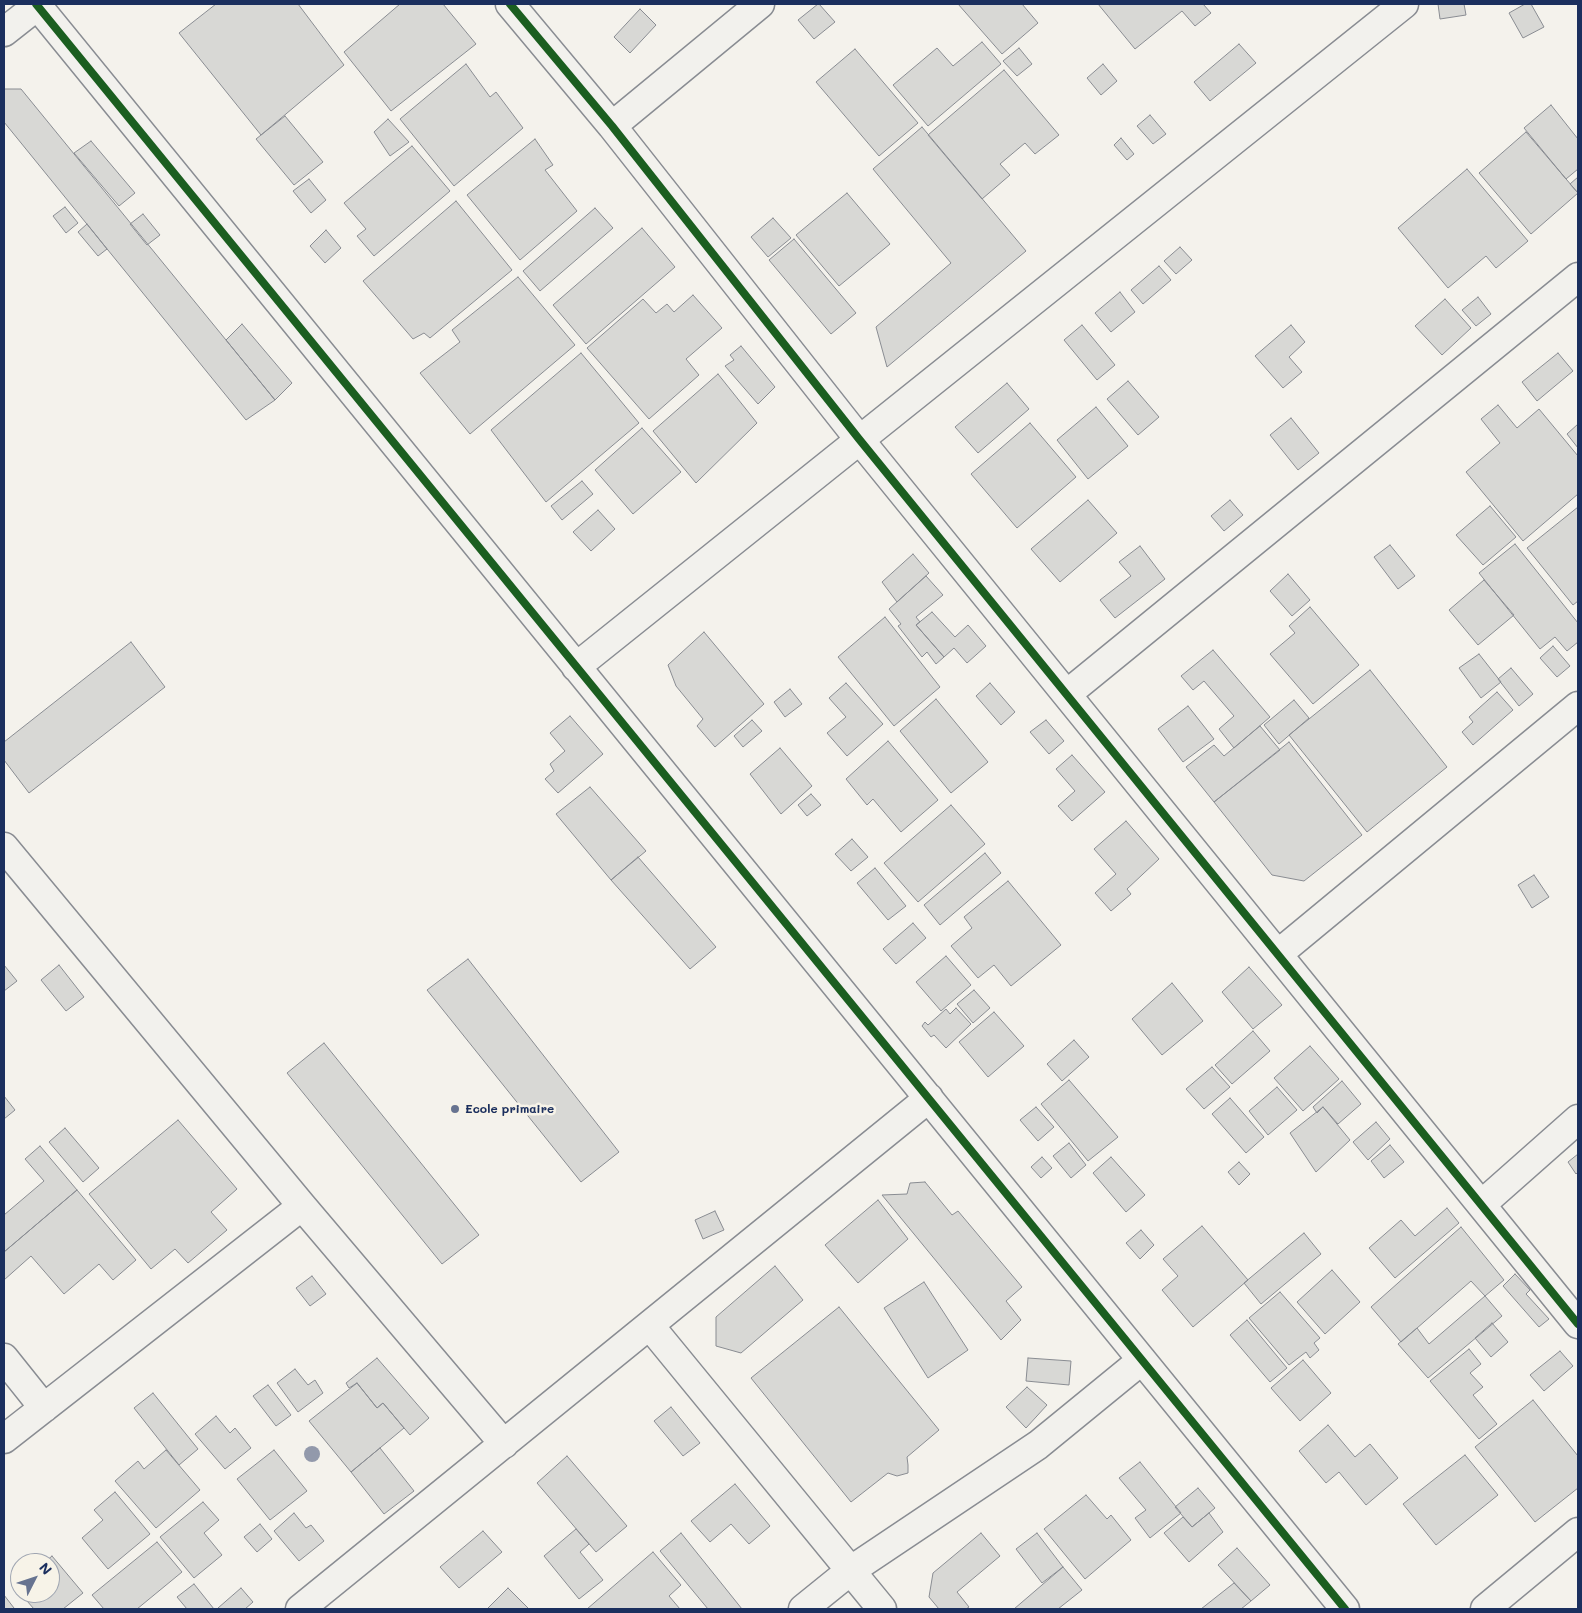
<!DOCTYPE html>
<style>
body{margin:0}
#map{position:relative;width:1582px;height:1613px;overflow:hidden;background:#f4f2ec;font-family:Mali,sans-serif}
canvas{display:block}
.frame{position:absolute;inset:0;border:5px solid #1b2f5e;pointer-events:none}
.north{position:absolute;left:10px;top:1553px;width:50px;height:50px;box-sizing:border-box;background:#f7f3e8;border:1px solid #9fa5b1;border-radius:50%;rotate:49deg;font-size:14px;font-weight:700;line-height:20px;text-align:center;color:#1b2f5e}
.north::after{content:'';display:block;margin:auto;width:18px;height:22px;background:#677390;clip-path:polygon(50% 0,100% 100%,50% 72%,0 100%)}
</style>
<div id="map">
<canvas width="1582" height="1613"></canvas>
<div class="frame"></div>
<div class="north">N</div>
</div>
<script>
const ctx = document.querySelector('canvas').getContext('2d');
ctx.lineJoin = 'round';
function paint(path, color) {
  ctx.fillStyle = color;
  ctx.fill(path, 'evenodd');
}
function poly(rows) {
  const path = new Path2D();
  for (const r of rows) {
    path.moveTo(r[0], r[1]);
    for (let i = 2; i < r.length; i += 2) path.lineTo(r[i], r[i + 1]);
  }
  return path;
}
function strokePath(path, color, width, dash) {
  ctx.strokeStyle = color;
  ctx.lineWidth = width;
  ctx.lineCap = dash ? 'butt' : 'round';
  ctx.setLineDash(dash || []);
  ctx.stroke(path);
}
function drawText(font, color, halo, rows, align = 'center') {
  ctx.font = font + ' Mali,sans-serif';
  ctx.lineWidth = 5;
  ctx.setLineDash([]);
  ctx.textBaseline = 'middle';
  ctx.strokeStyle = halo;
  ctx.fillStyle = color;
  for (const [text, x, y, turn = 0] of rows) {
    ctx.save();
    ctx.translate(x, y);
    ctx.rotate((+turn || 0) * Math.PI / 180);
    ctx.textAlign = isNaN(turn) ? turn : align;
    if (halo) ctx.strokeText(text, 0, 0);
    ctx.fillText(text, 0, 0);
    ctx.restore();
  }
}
const building = poly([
 [216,4,298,4,344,65,261,135,179,33,216,4],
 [400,4,443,4,476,44,391,111,344,52,400,4],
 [818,4,819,4,835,22,814,39,798,20,818,4],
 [958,4,1022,4,1038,23,1002,54,958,4],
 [1098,4,1203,4,1211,13,1195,26,1182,11,1135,49,1098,4],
 [1438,4,1464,4,1466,15,1440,19,1438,4],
 [1525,4,1531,4,1544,27,1523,38,1509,13,1525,4],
 [640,9,656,25,630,53,614,37,640,9],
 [982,42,1001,64,928,126,893,85,937,48,953,66,982,42],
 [1239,44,1256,63,1210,101,1194,82,1239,44],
 [1019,48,1032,64,1017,76,1003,61,1019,48],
 [855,49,918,123,879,156,816,82,855,49],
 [466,64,490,97,496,92,523,128,454,186,400,119,466,64],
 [1103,64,1117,81,1101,95,1087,78,1103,64],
 [1004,70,1059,135,1035,154,1025,143,1000,164,1010,175,982,199,928,135,1004,70],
 [4,89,21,89,275,400,246,420,4,122,4,89],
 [1551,105,1578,139,1578,169,1566,179,1524,128,1551,105],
 [1150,115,1166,134,1153,144,1137,126,1150,115],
 [285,116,323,162,294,185,256,139,285,116],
 [388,119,409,142,390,156,374,132,388,119],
 [922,127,1026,251,887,367,876,327,951,263,873,169,922,127],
 [1526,132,1578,193,1531,234,1479,173,1526,132],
 [1121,138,1134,154,1127,160,1114,145,1121,138],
 [535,139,553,165,545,170,577,211,520,260,467,195,535,139],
 [91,141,135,193,119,206,74,153,91,141],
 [412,146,450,191,374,256,357,236,366,229,344,203,412,146],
 [1467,169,1528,241,1496,268,1486,256,1448,288,1398,228,1467,169],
 [1578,177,1578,193,1570,184,1578,177],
 [309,179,326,200,311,213,293,191,309,179],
 [847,193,890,244,839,286,796,235,847,193],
 [456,201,512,270,430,338,424,333,413,339,363,281,456,201],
 [65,207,78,223,66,233,53,216,65,207],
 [595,208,613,228,540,291,523,271,595,208],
 [143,214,160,235,147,245,130,224,143,214],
 [773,218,791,238,768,257,751,237,773,218],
 [87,224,107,249,98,256,78,232,87,224],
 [642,228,675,267,586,344,553,305,642,228],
 [326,230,341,248,325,263,310,246,326,230],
 [794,239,856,313,831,334,769,260,794,239],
 [1180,247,1192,260,1176,274,1164,261,1180,247],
 [1159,266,1171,280,1143,304,1131,290,1159,266],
 [518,277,575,345,470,434,420,373,460,342,452,330,518,277],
 [1120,292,1135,312,1111,332,1095,313,1120,292],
 [693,295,722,328,686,359,699,375,649,419,587,348,643,299,656,313,667,304,674,312,693,295],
 [1478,297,1491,314,1476,326,1462,310,1478,297],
 [1445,299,1471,328,1442,355,1415,326,1445,299],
 [242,324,292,383,275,400,226,340,242,324],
 [1082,325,1115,365,1097,380,1064,340,1082,325],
 [1291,325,1305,342,1289,357,1302,372,1283,388,1255,356,1291,325],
 [741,346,775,387,758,404,725,366,734,360,730,355,741,346],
 [581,353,639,423,546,502,491,430,581,353],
 [1558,353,1573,371,1537,401,1522,382,1558,353],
 [718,374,757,423,696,483,653,431,718,374],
 [1128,381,1159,417,1138,435,1107,399,1128,381],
 [1007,383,1029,409,978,453,955,427,1007,383],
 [1498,405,1517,428,1539,409,1578,456,1578,494,1523,541,1466,472,1500,443,1481,419,1498,405],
 [1096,407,1128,446,1088,479,1057,440,1096,407],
 [1291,418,1319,453,1298,470,1270,435,1291,418],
 [1030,423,1076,477,1017,528,971,474,1030,423],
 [1578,424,1578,448,1567,434,1578,424],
 [642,428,681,472,633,514,595,470,642,428],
 [582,481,593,494,562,520,551,506,582,481],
 [1088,500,1117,533,1060,582,1031,549,1088,500],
 [1230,500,1243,515,1224,531,1211,516,1230,500],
 [1490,506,1516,537,1483,565,1456,535,1490,506],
 [1578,507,1578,601,1573,605,1527,548,1578,507],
 [598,510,615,529,591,551,573,532,598,510],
 [1515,544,1578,623,1578,642,1567,651,1555,637,1540,649,1479,573,1515,544],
 [1390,545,1415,576,1398,589,1374,557,1390,545],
 [1140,546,1165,579,1115,618,1100,600,1131,576,1119,562,1140,546],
 [913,554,929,573,897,602,882,582,913,554],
 [1288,574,1310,600,1292,616,1270,591,1288,574],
 [926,576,943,595,916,617,920,622,916,625,944,657,936,664,927,652,922,657,898,626,901,624,889,609,926,576],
 [1484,580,1514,615,1478,645,1449,610,1484,580],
 [1310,607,1359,665,1313,704,1270,654,1295,633,1289,626,1310,607],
 [932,612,955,637,968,625,986,646,967,663,954,648,944,657,916,625,932,612],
 [885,617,940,687,894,726,838,657,885,617],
 [704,632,764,704,715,747,697,726,703,719,676,686,668,665,704,632],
 [131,642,165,687,29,793,4,760,4,742,131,642],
 [1553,646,1570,666,1557,677,1540,658,1553,646],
 [1213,650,1270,717,1234,748,1219,729,1234,716,1204,681,1193,690,1181,676,1213,650],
 [1479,654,1501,682,1481,698,1459,668,1479,654],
 [1511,668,1533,694,1519,706,1498,679,1511,668],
 [1370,670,1447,767,1367,832,1289,735,1370,670],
 [846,683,883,724,847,756,827,733,846,717,829,698,846,683],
 [990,683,1015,712,1001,725,976,696,990,683],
 [790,689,802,704,785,717,774,702,790,689],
 [1497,692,1513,710,1473,745,1462,732,1473,722,1469,717,1497,692],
 [936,699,988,762,951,793,900,731,936,699],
 [1294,700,1309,718,1279,744,1264,725,1294,700],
 [1188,706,1214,739,1183,762,1158,729,1188,706],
 [570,716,603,754,558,793,545,779,554,771,550,764,565,751,550,733,570,716],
 [752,720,762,731,743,747,734,736,752,720],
 [1046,720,1064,741,1049,754,1030,732,1046,720],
 [1260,726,1280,750,1214,802,1186,767,1214,745,1224,756,1260,726],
 [888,741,938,800,901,832,873,799,867,805,846,779,888,741],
 [1289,742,1362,835,1304,881,1272,875,1214,802,1289,742],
 [780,748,812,786,781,814,750,774,780,748],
 [1072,755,1105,792,1072,821,1058,806,1075,791,1056,769,1072,755],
 [590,787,646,851,611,880,556,814,590,787],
 [811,794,821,805,807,816,798,805,811,794],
 [951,805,985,844,918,902,884,863,951,805],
 [1126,821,1159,859,1127,889,1131,894,1111,911,1095,893,1116,874,1094,849,1126,821],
 [852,839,868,857,851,871,835,854,852,839],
 [985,853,1001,873,940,925,924,905,985,853],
 [638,857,716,947,690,969,611,880,638,857],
 [875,868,906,906,888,920,857,883,875,868],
 [1534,875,1549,897,1532,908,1518,885,1534,875],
 [1008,881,1061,945,1011,986,994,965,978,978,951,946,972,928,964,917,1008,881],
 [913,923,926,938,896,964,883,949,913,923],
 [946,956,971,985,941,1011,916,982,946,956],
 [468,959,619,1152,581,1182,427,990,468,959],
 [4,965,17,981,4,991,4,965],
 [59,965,84,997,66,1011,41,980,59,965],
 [1249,967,1282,1005,1253,1029,1222,992,1249,967],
 [1172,983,1203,1021,1162,1055,1132,1019,1172,983],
 [974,990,990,1008,973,1023,957,1004,974,990],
 [956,1008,971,1024,946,1048,934,1035,931,1037,922,1026,925,1022,928,1025,946,1009,950,1014,956,1008],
 [994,1012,1024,1046,988,1077,959,1042,994,1012],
 [1253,1031,1270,1051,1232,1084,1215,1065,1253,1031],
 [1074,1040,1089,1057,1062,1081,1047,1064,1074,1040],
 [324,1043,479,1235,442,1264,287,1073,324,1043],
 [1310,1046,1339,1079,1303,1111,1274,1078,1310,1046],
 [1212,1067,1230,1087,1204,1109,1186,1089,1212,1067],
 [1069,1080,1118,1137,1088,1161,1041,1104,1069,1080],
 [1342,1081,1361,1104,1338,1124,1323,1107,1317,1113,1313,1107,1342,1081],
 [1277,1087,1297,1110,1268,1135,1249,1111,1277,1087],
 [4,1096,15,1110,4,1119,4,1096],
 [1230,1098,1264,1137,1246,1153,1212,1114,1230,1098],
 [1036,1107,1054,1127,1038,1141,1020,1120,1036,1107],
 [1323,1107,1350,1140,1316,1172,1290,1133,1323,1107],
 [178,1120,237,1189,211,1212,227,1230,188,1263,175,1249,151,1269,89,1194,178,1120],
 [1376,1122,1390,1139,1368,1160,1353,1142,1376,1122],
 [65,1128,99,1168,83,1182,49,1142,65,1128],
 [1069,1143,1086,1165,1071,1178,1053,1156,1069,1143],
 [1390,1145,1404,1162,1384,1178,1371,1161,1390,1145],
 [40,1146,77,1190,4,1252,4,1215,44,1181,25,1159,40,1146],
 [1578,1154,1578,1172,1576,1174,1568,1162,1578,1154],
 [1042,1157,1052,1168,1041,1178,1031,1167,1042,1157],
 [1111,1157,1145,1195,1126,1212,1093,1173,1111,1157],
 [1239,1162,1250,1174,1239,1185,1228,1172,1239,1162],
 [925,1182,952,1215,958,1211,1022,1287,1006,1301,1021,1320,1001,1340,882,1195,907,1194,910,1183,925,1182],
 [77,1190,136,1260,113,1280,99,1264,64,1294,31,1256,4,1280,4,1252,77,1190],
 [878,1200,908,1239,858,1283,825,1245,878,1200],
 [1447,1208,1459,1223,1395,1278,1369,1248,1401,1220,1415,1236,1447,1208],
 [715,1211,724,1230,703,1239,695,1220,715,1211],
 [1202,1226,1248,1280,1193,1327,1162,1290,1178,1276,1163,1259,1202,1226],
 [1461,1227,1504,1280,1485,1296,1471,1281,1401,1342,1371,1307,1461,1227],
 [1141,1230,1154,1245,1140,1259,1126,1243,1141,1230],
 [1304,1233,1321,1254,1261,1304,1244,1283,1304,1233],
 [775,1266,803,1300,741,1353,716,1346,716,1317,775,1266],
 [1332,1270,1360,1302,1325,1334,1297,1302,1332,1270],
 [1515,1274,1530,1290,1526,1294,1549,1319,1539,1327,1503,1286,1515,1274],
 [312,1276,326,1294,310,1306,296,1288,312,1276],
 [924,1282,968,1350,928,1378,884,1308,924,1282],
 [1280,1292,1320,1338,1314,1343,1319,1350,1310,1358,1306,1352,1289,1365,1249,1318,1280,1292],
 [1485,1296,1502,1316,1428,1378,1398,1344,1417,1328,1429,1344,1485,1296],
 [839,1307,939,1430,907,1457,908,1465,908,1473,897,1476,888,1473,851,1502,751,1378,839,1307],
 [1247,1320,1287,1368,1270,1382,1230,1335,1247,1320],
 [1492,1323,1508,1342,1491,1357,1475,1338,1492,1323],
 [1469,1349,1481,1364,1470,1373,1483,1387,1473,1395,1497,1424,1479,1439,1430,1381,1469,1349],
 [1560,1351,1573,1366,1544,1391,1530,1375,1560,1351],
 [377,1358,429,1418,410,1435,383,1403,377,1408,357,1383,349,1388,346,1383,377,1358],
 [1028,1358,1071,1361,1069,1385,1026,1381,1028,1358],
 [1303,1360,1331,1393,1300,1421,1271,1388,1303,1360],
 [295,1369,308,1385,315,1380,323,1393,298,1412,277,1383,295,1369],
 [357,1383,377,1408,383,1403,404,1428,351,1472,309,1421,357,1383],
 [268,1385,291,1415,276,1426,253,1396,268,1385],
 [1027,1387,1047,1405,1026,1428,1006,1407,1027,1387],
 [153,1393,198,1449,179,1465,134,1408,153,1393],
 [1533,1400,1578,1456,1578,1488,1535,1522,1475,1447,1533,1400],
 [671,1407,700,1443,683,1456,654,1421,671,1407],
 [216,1416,230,1433,235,1428,251,1448,225,1469,195,1434,216,1416],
 [1328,1425,1355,1457,1370,1444,1398,1478,1366,1505,1339,1472,1326,1483,1299,1451,1328,1425],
 [380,1448,414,1491,384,1514,351,1472,380,1448],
 [166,1450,200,1490,156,1528,115,1481,138,1461,144,1469,166,1450],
 [274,1450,307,1491,270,1520,237,1479,274,1450],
 [1465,1455,1498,1495,1436,1545,1403,1504,1465,1455],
 [567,1456,627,1526,596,1552,537,1483,567,1456],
 [1140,1462,1181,1513,1150,1538,1135,1518,1146,1510,1119,1478,1140,1462],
 [735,1484,770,1526,749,1544,731,1524,710,1542,691,1521,735,1484],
 [1198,1488,1215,1508,1192,1527,1175,1507,1198,1488],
 [115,1492,150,1534,108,1569,82,1538,103,1520,94,1510,115,1492],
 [1086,1495,1107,1519,1111,1515,1131,1540,1085,1579,1044,1529,1086,1495],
 [203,1502,219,1520,204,1533,222,1555,194,1578,160,1537,203,1502],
 [294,1513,306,1528,311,1525,324,1541,299,1561,274,1531,294,1513],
 [1209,1513,1223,1532,1189,1562,1164,1533,1183,1517,1192,1527,1209,1513],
 [260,1524,272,1539,257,1552,244,1537,260,1524],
 [576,1529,589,1544,580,1552,603,1580,579,1599,544,1556,576,1529],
 [483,1531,502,1552,459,1588,440,1567,483,1531],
 [681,1533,742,1609,708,1609,660,1551,681,1533],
 [981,1533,1000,1556,957,1592,969,1607,966,1609,939,1609,929,1597,933,1573,981,1533],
 [1037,1533,1063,1567,1042,1583,1016,1549,1037,1533],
 [157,1542,182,1572,137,1609,104,1609,92,1595,157,1542],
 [1237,1548,1270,1585,1251,1601,1218,1565,1237,1548],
 [653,1552,681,1585,669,1596,680,1609,587,1609,653,1552],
 [52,1556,83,1593,63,1609,34,1609,27,1601,36,1593,50,1593,50,1563,44,1563,52,1556],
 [1063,1567,1082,1590,1058,1609,1014,1609,1063,1567],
 [1234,1583,1251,1601,1241,1609,1201,1609,1234,1583],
 [194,1584,214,1609,187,1609,177,1597,194,1584],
 [241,1588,253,1602,245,1609,220,1609,218,1608,241,1588],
 [508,1588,528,1608,526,1609,489,1609,488,1608,508,1588],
 [4,1595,14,1608,12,1609,4,1609,4,1595]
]);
paint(building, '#d8d8d5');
strokePath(building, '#898c92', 1);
const minor = poly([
 [36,4,1345,1609],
 [510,4,612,126,859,439,1578,1324],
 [4,32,37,6],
 [612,126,760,4],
 [576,667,1404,4],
 [1067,694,1578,277],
 [4,847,302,1206,504,1444],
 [1278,954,1578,706],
 [1482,1204,1578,1119],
 [650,1326,882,1609],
 [4,1358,44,1408],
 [4,1439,302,1206],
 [300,1609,929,1098],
 [803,1609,850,1571,1038,1445,1142,1360],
 [1485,1609,1578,1532]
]);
strokePath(minor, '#898c92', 31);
strokePath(minor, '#f2f1ed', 28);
strokePath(poly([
 [36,4,1345,1609],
 [510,4,612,126,859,439,1578,1324]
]), '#1b5e20', 8);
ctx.fillStyle = '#9299ab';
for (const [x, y] of [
 [312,1454]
]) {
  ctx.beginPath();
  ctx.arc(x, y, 8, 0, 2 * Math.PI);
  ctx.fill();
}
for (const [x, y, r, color] of [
 [455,1109,5,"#677390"]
]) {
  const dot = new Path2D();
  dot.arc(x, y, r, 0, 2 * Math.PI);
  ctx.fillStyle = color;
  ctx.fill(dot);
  strokePath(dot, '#f7f3e8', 2);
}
drawText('bold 12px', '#1b2f5e', '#f7f3e8', [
 ["Ecole primaire",465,1109]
], 'left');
</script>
